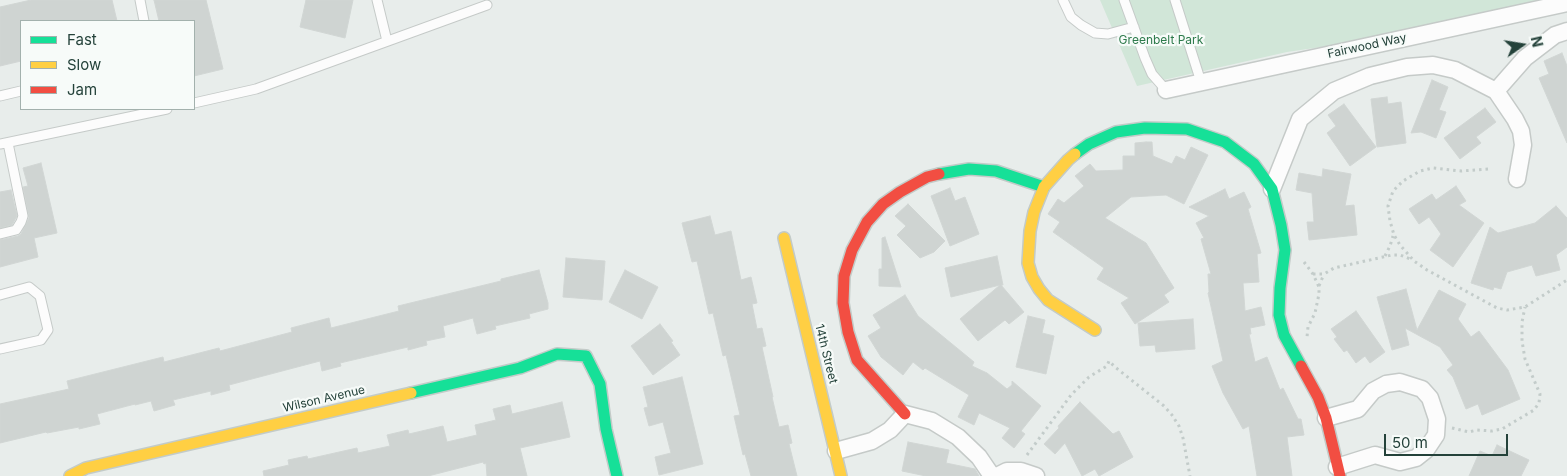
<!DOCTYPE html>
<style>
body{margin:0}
#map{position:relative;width:1567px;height:476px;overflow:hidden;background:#e8edeb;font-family:Inter,sans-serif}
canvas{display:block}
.legend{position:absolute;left:20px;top:20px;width:175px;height:90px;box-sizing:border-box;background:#f7fbf9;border:1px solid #a3b1ad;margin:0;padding:6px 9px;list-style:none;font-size:15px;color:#24423a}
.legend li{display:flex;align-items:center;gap:10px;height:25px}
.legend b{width:25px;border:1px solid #a3b1ad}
.north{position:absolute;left:1497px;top:20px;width:50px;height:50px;-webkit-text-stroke:4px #f7fbf9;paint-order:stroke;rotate:77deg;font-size:14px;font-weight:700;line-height:20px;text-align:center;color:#24423a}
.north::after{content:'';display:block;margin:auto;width:18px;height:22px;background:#24423a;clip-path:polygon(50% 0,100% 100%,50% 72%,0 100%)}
.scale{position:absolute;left:1384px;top:434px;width:124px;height:22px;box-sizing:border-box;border:2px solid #24423a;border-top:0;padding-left:6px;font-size:15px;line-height:18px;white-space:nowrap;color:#24423a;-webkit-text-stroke:4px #f7fbf9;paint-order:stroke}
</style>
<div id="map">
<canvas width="1567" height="476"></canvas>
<ul class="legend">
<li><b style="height:6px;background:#16e098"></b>Fast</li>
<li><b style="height:6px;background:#ffcf43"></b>Slow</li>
<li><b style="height:6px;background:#f24e42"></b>Jam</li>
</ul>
<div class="north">N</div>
<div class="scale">50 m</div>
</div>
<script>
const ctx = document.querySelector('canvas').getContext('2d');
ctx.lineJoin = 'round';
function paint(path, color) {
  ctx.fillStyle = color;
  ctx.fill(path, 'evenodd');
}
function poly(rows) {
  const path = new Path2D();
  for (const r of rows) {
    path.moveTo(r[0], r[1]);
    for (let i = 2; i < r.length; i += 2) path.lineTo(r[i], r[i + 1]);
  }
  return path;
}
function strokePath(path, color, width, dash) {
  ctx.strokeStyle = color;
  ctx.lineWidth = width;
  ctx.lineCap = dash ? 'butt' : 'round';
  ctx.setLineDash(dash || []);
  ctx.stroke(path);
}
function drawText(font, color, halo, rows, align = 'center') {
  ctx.font = font + ' Inter,sans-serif';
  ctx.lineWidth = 4.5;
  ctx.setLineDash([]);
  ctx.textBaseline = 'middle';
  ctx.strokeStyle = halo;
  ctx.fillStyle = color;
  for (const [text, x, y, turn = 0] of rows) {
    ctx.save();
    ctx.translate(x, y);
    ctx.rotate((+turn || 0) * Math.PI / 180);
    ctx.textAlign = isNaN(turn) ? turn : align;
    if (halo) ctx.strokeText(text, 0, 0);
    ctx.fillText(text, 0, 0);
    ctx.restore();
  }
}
paint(poly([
 [1100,0,1542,0,1328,46,1287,52,1137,86]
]), '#d1e6d8');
const building = poly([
 [31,0,112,0,117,21,21,21,21,61,0,66,0,7,31,0],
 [154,0,206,0,223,69,194,76,194,21,159,21,154,0],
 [306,0,353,0,345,38,300,27,306,0],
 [1562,53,1567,66,1567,143,1539,78,1549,74,1544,61,1562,53],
 [1432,80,1448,87,1439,110,1446,112,1436,138,1421,132,1411,133,1432,80],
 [1387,97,1388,104,1401,102,1406,143,1377,147,1371,99,1387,97],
 [1344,104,1376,147,1350,166,1327,133,1336,126,1328,115,1344,104],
 [1485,108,1496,122,1476,137,1481,143,1460,159,1444,138,1485,108],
 [1146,142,1152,142,1153,156,1172,164,1176,156,1185,160,1191,147,1208,155,1184,204,1166,195,1131,197,1105,218,1146,243,1174,288,1164,295,1169,302,1135,324,1121,303,1129,298,1097,279,1104,268,1053,232,1060,222,1048,214,1058,199,1064,203,1084,186,1075,176,1090,164,1096,171,1123,170,1123,156,1135,156,1135,143,1146,142],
 [41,163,57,233,34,238,38,257,0,267,0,240,18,236,21,234,29,218,23,187,28,186,23,168,41,163],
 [1323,169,1351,174,1345,206,1354,205,1357,235,1309,240,1307,222,1314,222,1312,193,1296,190,1299,173,1322,177,1323,169],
 [1456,186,1466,201,1459,205,1484,223,1453,267,1430,250,1441,234,1429,217,1419,224,1409,209,1432,194,1436,200,1456,186],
 [950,188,955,201,965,197,979,234,950,246,931,196,950,188],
 [1225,189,1229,199,1244,192,1251,207,1248,209,1261,253,1257,254,1259,282,1243,283,1245,311,1261,307,1265,325,1250,328,1251,334,1249,334,1255,362,1267,357,1280,390,1283,388,1298,419,1301,419,1304,435,1287,437,1292,476,1257,476,1249,426,1243,429,1223,393,1212,366,1223,361,1208,293,1209,292,1208,274,1211,274,1201,239,1204,238,1196,223,1209,216,1189,207,1225,189],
 [11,190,17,216,12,225,0,228,0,192,11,190],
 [908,204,945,241,934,252,920,258,897,235,906,226,895,216,908,204],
 [1556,206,1567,218,1567,247,1556,255,1560,270,1536,276,1532,265,1507,272,1501,289,1494,287,1493,290,1471,283,1490,227,1498,233,1535,223,1556,206],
 [710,216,715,235,731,231,741,280,751,277,757,303,752,304,757,329,762,328,766,346,762,347,773,397,772,397,779,427,788,425,792,443,789,444,797,476,751,476,745,454,743,455,734,416,740,415,726,355,723,356,713,313,709,314,697,261,692,262,682,223,710,216],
 [885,237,901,287,879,286,879,269,882,269,882,238,885,237],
 [997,256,1003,285,1001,285,1024,312,1009,324,1005,320,978,341,960,319,1000,285,951,297,945,268,997,256],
 [566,258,605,261,602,300,563,297,566,258],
 [539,270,548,303,548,309,529,314,530,318,495,326,496,329,477,334,473,318,443,326,445,337,426,341,427,345,408,350,408,347,340,363,341,366,322,371,320,361,229,385,230,390,211,395,211,391,173,400,175,405,154,411,151,401,135,405,135,404,97,414,100,424,79,429,79,427,47,433,46,432,0,443,0,404,69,389,67,381,163,357,164,362,219,348,220,351,292,332,291,328,329,318,331,328,399,311,398,306,501,281,501,279,539,270],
 [625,270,658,287,642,319,609,302,625,270],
 [1406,289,1417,330,1439,290,1466,304,1458,319,1471,337,1479,331,1508,370,1520,399,1482,415,1478,404,1466,409,1453,377,1447,370,1453,365,1440,347,1405,328,1409,345,1392,350,1377,297,1406,289],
 [905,295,918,316,974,362,972,366,987,373,1007,389,1012,385,1012,381,1041,406,1021,431,1025,434,1014,448,1002,438,1010,428,979,413,974,425,958,417,969,395,925,368,923,370,913,362,903,375,881,357,868,336,881,328,873,315,905,295],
 [1356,311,1385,352,1370,363,1365,356,1356,363,1347,350,1344,352,1334,339,1337,337,1331,329,1356,311],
 [1028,316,1045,320,1042,333,1054,336,1046,374,1016,367,1028,316],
 [1193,319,1195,349,1156,352,1155,345,1140,346,1138,323,1193,319],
 [660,324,673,341,671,342,680,355,653,375,631,346,660,324],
 [682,377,703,464,659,475,655,457,671,453,663,422,649,426,644,408,648,407,643,387,682,377],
 [562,402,570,437,520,448,527,476,487,476,486,463,484,464,483,462,428,476,264,476,263,471,289,465,288,460,307,456,308,459,357,448,358,453,390,446,387,435,408,430,409,434,443,426,447,442,477,435,475,425,496,420,493,409,510,405,512,414,562,402],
 [1080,402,1113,434,1119,431,1133,457,1099,476,1095,469,1082,476,1065,443,1055,454,1044,444,1059,428,1058,426,1080,402],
 [908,442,949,450,946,463,975,469,979,476,926,476,902,471,908,442],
 [1497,445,1529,460,1521,476,1469,476,1480,451,1492,456,1497,445]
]);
paint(building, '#cfd4d2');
strokePath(building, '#d1d6d4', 1);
const lane = poly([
 [140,0,144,21],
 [377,0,387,41],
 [1063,0,1071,17,1081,25,1095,33,1108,34,1134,27],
 [1124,0,1145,58,1152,74,1166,90],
 [1175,0,1201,82],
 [0,96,21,91],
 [194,103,256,89,487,5],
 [0,144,167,109],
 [0,234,16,230,21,222,23,216,8,143],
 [0,295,29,287,40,296,48,330,41,340,0,349]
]);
const street = poly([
 [1166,90,1567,3],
 [1496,91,1525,58,1555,35,1567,31],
 [1272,189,1300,119,1334,91,1370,76,1407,67,1433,65,1455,70,1496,91,1515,119,1521,131,1523,145,1517,179],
 [1326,418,1358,409,1373,391,1386,384,1400,382,1422,389,1430,398,1437,419,1436,435,1426,450,1416,458,1400,462,1375,455,1337,467],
 [836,451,872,441,890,430,905,414,932,421,958,437,979,457,992,476],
 [997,476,1007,471,1021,471,1036,476]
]);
const fast = poly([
 [1075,154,1089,144,1116,132,1145,128,1187,129,1225,142,1254,164,1272,189,1281,225,1285,250,1280,288,1279,315,1284,335,1301,366],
 [939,174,969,169,996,171,1044,187],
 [411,393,520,368,557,354,586,356,600,384,606,429,617,476]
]);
const slow = poly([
 [1075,154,1068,160,1044,187,1034,212,1030,231,1028,263,1032,277,1039,289,1048,300,1095,330],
 [784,238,841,476],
 [70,476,86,468,411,393]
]);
const jam = poly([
 [1301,366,1318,397,1326,418,1340,476],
 [905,414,857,360,848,332,843,303,844,276,852,250,867,222,883,204,900,192,927,177,939,174]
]);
strokePath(lane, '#c5cac8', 11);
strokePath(street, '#c5cac8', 19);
strokePath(fast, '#c3cbc8', 14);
strokePath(slow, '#c3cbc8', 14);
strokePath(jam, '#c3cbc8', 14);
strokePath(poly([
 [1488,169,1461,171,1433,168,1420,171,1403,181,1393,191,1388,206,1390,221,1394,235,1400,245,1414,261,1427,270,1497,308,1507,310,1525,307,1567,280],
 [1385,256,1390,246,1393,236],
 [1304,262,1313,274,1319,287,1319,294,1315,313,1308,327,1307,337],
 [1313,274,1324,274,1334,268,1392,255,1400,255,1413,260],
 [1319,286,1324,274],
 [1452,428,1469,432,1477,430,1492,431,1502,429,1534,410,1539,403,1540,394,1525,359,1522,341,1522,322,1525,307],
 [1027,455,1071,395,1089,377,1107,366,1109,361,1115,367,1164,406,1172,415,1179,426,1183,438,1190,476]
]), '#c3ccca', 3, [2.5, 4]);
strokePath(lane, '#fcfcfc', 9);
strokePath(street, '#fcfcfc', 16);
strokePath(fast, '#16e098', 11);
strokePath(slow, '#ffcf43', 11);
strokePath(jam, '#f24e42', 11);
drawText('12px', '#2d7a4b', '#f7fbf9', [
 ["Greenbelt Park",1161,40]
]);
drawText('12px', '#24423a', '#f7fbf9', [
 ["Fairwood Way",1367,46,-12],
 ["14th Street",826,354,76],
 ["Wilson Avenue",324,399,-13]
]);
</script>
